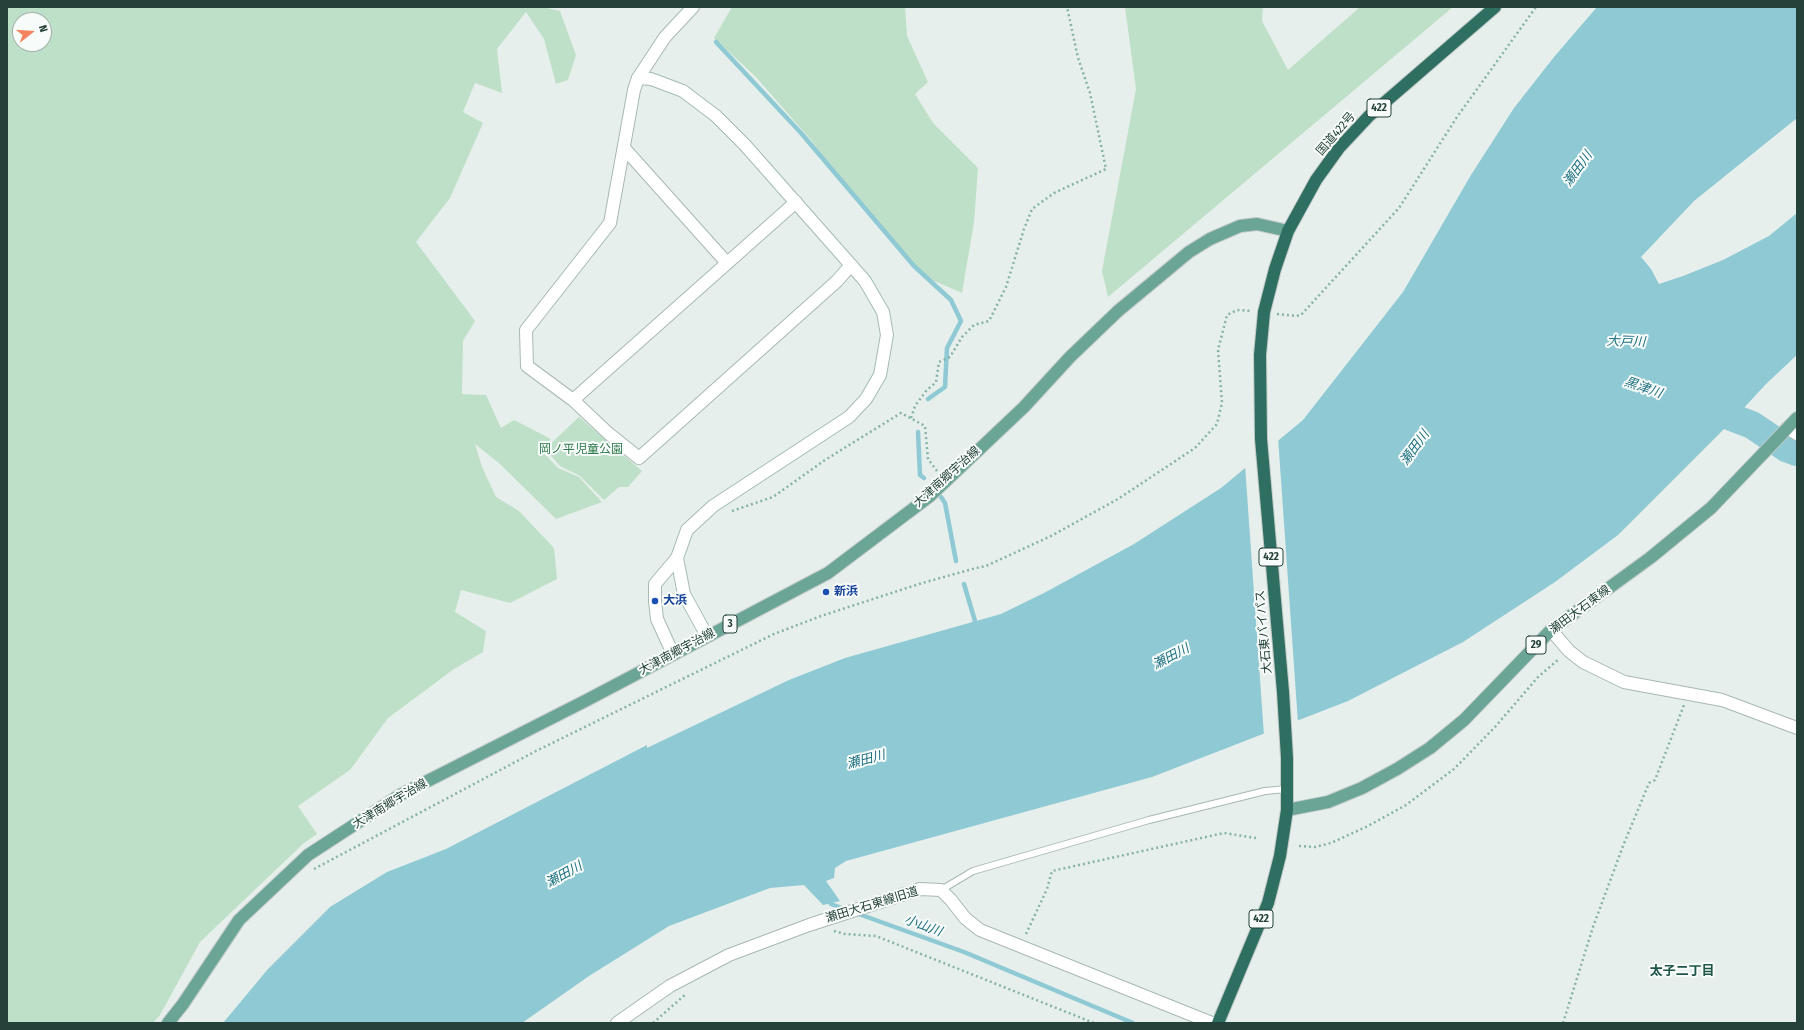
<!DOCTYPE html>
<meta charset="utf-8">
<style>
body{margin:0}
#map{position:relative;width:1804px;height:1030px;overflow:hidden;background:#e6efeb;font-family:"Fira Sans Condensed",sans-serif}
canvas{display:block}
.frame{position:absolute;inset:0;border:8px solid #24423a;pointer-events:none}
.north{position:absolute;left:12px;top:12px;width:40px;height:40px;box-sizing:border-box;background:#f7fbf9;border:1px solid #a3b1ad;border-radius:50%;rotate:73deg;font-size:11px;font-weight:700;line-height:16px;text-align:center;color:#24423a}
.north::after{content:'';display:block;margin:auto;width:14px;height:18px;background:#f4845f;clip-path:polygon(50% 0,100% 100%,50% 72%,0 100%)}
</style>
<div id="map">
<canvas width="1804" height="1030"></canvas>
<div class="frame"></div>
<div class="north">N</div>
</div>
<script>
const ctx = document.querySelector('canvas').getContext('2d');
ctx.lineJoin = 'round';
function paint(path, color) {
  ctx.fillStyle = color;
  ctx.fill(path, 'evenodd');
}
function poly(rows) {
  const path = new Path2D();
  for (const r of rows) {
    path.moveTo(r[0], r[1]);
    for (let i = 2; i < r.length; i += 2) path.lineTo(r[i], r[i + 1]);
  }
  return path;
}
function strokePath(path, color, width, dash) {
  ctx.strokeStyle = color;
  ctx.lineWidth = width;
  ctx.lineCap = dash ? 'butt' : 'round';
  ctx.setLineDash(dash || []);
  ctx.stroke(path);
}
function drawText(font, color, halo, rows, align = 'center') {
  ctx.font = font + ' "Fira Sans Condensed","Noto Sans JP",sans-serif';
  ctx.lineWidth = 4;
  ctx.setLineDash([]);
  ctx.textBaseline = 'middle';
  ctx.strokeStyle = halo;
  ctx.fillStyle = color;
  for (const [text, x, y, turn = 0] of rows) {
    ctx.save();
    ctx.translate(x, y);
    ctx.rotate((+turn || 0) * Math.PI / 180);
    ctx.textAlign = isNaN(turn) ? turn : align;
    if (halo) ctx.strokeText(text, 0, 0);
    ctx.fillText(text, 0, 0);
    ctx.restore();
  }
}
paint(poly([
 [7,7,543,7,560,11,576,55,568,80,556,84,544,39,526,12,497,49,502,93,475,83,463,112,483,123,450,198,416,242,475,321,463,341,462,394,486,395,501,428,514,420,551,439,541,450,558,468,579,477,602,502,556,519,500,464,475,444,482,467,496,497,519,511,554,548,557,579,510,603,461,590,455,612,486,631,483,652,454,669,388,718,350,770,298,806,317,834,304,843,200,942,160,1015,153,1023,7,1023],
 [20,20,44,20,44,44,20,44],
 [732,7,905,7,907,36,928,82,915,94,933,123,978,168,974,222,962,293,925,277,826,161,811,140,755,76,714,38],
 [1125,7,1263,7,1262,21,1288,70,1360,7,1453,7,1108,297,1102,271,1136,89],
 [579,417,642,471,628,487,619,487,604,500,580,476,560,466,545,449]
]), '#bfe0c8');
paint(poly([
 [1597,7,1797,7,1797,118,1694,201,1641,257,1651,269,1659,284,1683,276,1723,260,1769,236,1797,213,1797,355,1766,384,1742,410,1766,432,1758,438,1743,432,1730,423,1618,535,1555,582,1463,642,1348,701,1152,777,846,861,835,868,834,878,826,881,840,901,823,905,804,885,770,888,669,926,589,976,522,1023,223,1023,268,969,330,907,387,872,446,849,647,745,647,748,789,680,845,658,1001,614,1044,593,1134,544,1221,488,1303,420,1403,292,1471,175,1514,108,1554,57]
]), '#8ec9d4');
paint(poly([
 [1278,437,1298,723,1264,736,1245,465]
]), '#e6efeb');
strokePath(poly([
 [716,42,801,133,914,266,951,300,961,321,947,348,945,387,928,399],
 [918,432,920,475,924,478],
 [1786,448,1797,435],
 [941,497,945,503,956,561],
 [964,584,975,621,974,627],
 [828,900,831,904,847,910],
 [856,913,964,952,1133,1023]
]), '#8ec9d4', 4.5);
strokePath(poly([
 [1731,417,1752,425,1786,448,1797,452]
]), '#8ec9d4', 28);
const lane = poly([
 [941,890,973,871,1149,820,1265,791,1287,789]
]);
const street = poly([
 [693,7,665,37,638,78,634,90,610,223,526,330,527,366,573,400,608,433,639,458,837,281,851,265],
 [624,148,727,263],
 [573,400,796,202],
 [1787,428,1797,434],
 [1551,630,1569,651,1583,662,1624,682,1722,700,1797,728],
 [673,654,657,619,655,601,655,584,677,558],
 [617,1023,670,986,729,955,809,925,920,889,941,890,951,900,965,918,980,930,1212,1023]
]);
const secondary = poly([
 [638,78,651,79,683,91,716,116,745,145,865,281,883,312,887,335,880,375,866,399,849,417,713,506,687,530,677,558,684,594,707,636]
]);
const primary = poly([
 [1287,810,1328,802,1362,788,1397,769,1430,748,1464,720,1551,630,1650,558,1711,508,1797,418],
 [168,1023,183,1004,239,920,308,855,400,795,587,700,828,573,930,496,1024,407,1070,357,1118,311,1189,252,1210,239,1240,226,1257,224,1288,231]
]);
const highway = poly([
 [1218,1023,1268,903,1280,856,1287,810,1287,758,1283,692,1261,439,1260,355,1264,312,1275,269,1288,231,1316,180,1339,148,1369,116,1495,7]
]);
strokePath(lane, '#a8b8b2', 8);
strokePath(street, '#a8b8b2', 14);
strokePath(secondary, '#a4bbb3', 14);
strokePath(primary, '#c2cac8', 14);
strokePath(highway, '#c2cac8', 14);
strokePath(poly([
 [1277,314,1296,316,1301,315,1399,208,1457,117,1536,7],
 [911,418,915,406,926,391,936,382,939,362,950,357,962,337,974,325,989,321,1006,287,1024,229,1032,209,1054,193,1106,169,1090,93,1078,58,1067,7],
 [732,511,773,497,825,460,901,413,925,426,928,459,937,471],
 [1299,846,1315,847,1331,843,1368,826,1406,805,1454,769,1495,727,1538,677,1559,659],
 [314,869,536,751,774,634,821,616,919,584,976,568,986,566,1051,536,1118,499,1195,448,1217,424,1222,403,1218,350,1227,315,1237,310,1252,311],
 [834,931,845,934,876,936,1094,1023],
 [1026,934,1047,889,1052,871,1224,833,1256,838],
 [653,1023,686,994],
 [1563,1023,1593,927,1623,846,1649,783,1655,780,1684,705]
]), '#86b3a5', 2.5, [2, 3]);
strokePath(lane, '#fff', 6);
strokePath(street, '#fff', 12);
strokePath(secondary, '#fff', 12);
strokePath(primary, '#6aa596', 12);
strokePath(highway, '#2f6f62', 12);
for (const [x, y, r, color] of [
 [826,592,4,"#1a4fb4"],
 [655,601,4,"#1a4fb4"]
]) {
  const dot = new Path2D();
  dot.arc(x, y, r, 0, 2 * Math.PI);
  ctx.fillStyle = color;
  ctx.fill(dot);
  strokePath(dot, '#f7fbf9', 1.5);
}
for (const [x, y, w] of [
 [1379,108,24],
 [1271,557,24],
 [730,624,14],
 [1536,645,20],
 [1261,919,24]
]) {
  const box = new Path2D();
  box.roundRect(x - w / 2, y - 9, w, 18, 3);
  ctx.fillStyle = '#f7fbf9';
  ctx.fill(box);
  strokePath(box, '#24423a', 1);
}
drawText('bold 11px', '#24423a', null, [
 ["422",1379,108],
 ["422",1271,557],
 ["3",730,624],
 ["29",1536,645],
 ["422",1261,919]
]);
drawText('12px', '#24423a', '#f7fbf9', [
 ["国道422号",1336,134,-49],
 ["大津南郷宇治線",947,477,-42],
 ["瀬田大石東線",1580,610,-37],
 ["大石東バイパス",1264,632,-95],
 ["大津南郷宇治線",677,652,-28],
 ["大津南郷宇治線",390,804,-31],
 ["瀬田大石東線旧道",872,905,-17]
]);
drawText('12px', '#2d7a4b', '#f7fbf9', [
 ["岡ノ平児童公園",581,450]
]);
drawText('bold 12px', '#164399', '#f7fbf9', [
 ["新浜",834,592],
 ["大浜",663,601]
], 'left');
drawText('italic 13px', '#1c6f80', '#f7fbf9', [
 ["瀬田川",1578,169,-54],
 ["大戸川",1626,342,2],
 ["黒津川",1643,388,19],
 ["瀬田川",1415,448,-54],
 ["瀬田川",1171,657,-28],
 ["瀬田川",866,760,-15],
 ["瀬田川",564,875,-29],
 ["小山川",923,926,20]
]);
drawText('bold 13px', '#1f5548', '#f7fbf9', [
 ["太子二丁目",1682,971]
]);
</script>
